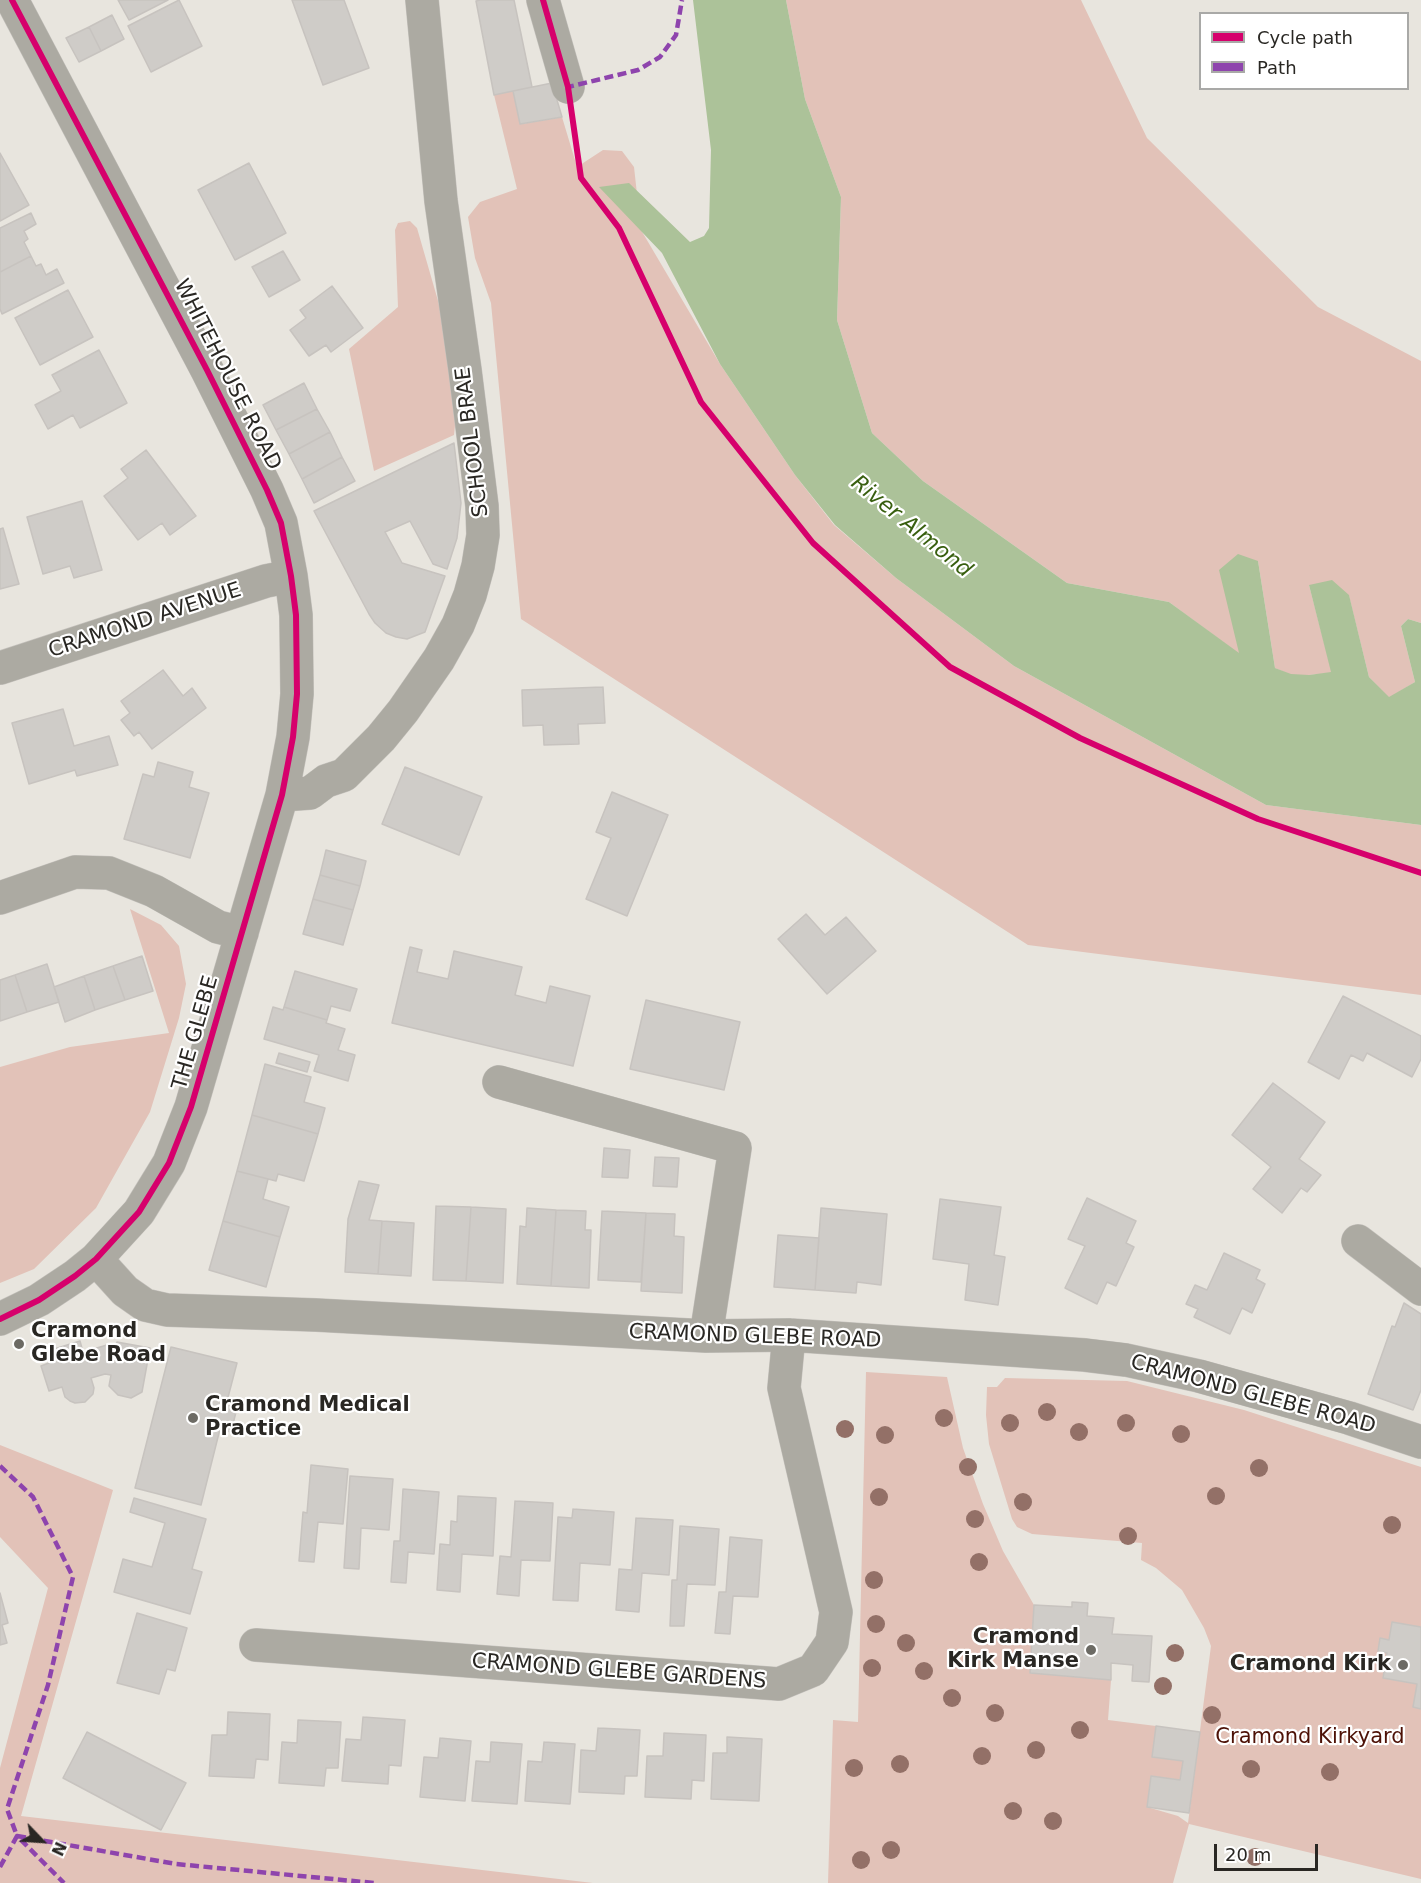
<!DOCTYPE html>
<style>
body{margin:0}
#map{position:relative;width:1421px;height:1883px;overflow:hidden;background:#e8e5de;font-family:"DejaVu Sans",sans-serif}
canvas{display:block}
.legend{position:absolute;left:1199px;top:12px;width:210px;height:78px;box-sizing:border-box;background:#fff;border:2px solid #a9a9a7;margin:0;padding:8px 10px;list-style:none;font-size:18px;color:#292723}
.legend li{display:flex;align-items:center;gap:12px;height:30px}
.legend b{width:30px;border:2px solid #a9a9a7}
.north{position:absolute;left:12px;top:1811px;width:60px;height:60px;-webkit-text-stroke:4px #fff;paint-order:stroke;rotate:115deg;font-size:16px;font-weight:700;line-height:24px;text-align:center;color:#292723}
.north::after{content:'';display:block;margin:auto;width:21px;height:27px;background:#292723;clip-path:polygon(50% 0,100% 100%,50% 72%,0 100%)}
.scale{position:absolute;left:1214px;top:1844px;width:104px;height:27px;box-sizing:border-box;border:3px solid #292723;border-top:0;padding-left:8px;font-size:18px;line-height:21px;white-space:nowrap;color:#292723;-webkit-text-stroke:4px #fff;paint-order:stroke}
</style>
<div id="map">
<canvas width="1421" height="1883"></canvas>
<ul class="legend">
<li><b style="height:8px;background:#d6006c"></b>Cycle path</li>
<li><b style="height:8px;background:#8e44ad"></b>Path</li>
</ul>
<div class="north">N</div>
<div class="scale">20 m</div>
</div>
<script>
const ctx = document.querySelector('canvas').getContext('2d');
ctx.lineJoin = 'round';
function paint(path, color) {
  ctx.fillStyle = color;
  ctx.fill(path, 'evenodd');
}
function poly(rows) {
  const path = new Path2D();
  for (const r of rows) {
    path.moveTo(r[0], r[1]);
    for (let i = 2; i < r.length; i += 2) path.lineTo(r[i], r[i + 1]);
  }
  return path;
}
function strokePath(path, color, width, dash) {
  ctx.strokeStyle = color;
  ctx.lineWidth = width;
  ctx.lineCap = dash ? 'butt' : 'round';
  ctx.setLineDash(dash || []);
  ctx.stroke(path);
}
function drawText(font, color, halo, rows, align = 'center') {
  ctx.font = font + ' "DejaVu Sans",sans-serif';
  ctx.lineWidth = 4.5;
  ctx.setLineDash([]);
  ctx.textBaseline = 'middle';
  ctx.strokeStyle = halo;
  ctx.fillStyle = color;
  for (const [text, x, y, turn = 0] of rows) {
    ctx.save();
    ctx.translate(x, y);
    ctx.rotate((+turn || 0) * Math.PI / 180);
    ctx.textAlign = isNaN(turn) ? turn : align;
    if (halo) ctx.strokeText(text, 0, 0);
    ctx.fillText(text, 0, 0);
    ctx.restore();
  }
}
paint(poly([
 [786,0,1081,0,1147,138,1318,307,1421,361,1421,623,1408,619,1401,626,1415,682,1389,698,1369,677,1349,596,1309,585,1332,673,1309,675,1291,675,1275,668,1258,561,1239,654,1169,602,1067,583,923,481,872,433,837,320,841,197,805,99],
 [513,91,521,124,562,117,577,167,603,150,622,151,634,167,641,230,720,364,795,475,834,525,896,578,1014,666,1266,805,1421,825,1421,995,1028,945,521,619,491,303,475,258,468,217,480,202,517,189,494,95],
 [410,221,417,228,460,377,454,435,374,471,349,349,398,307,395,230,398,223],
 [130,909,161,925,179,946,186,984,179,1018,150,1112,96,1208,34,1269,0,1283,0,1067,70,1047,169,1033],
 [866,1372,947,1377,963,1448,983,1504,1003,1551,1034,1605,1030,1673,1111,1680,1108,1720,1156,1726,1183,1761,1180,1780,1151,1776,1147,1807,1178,1816,1188,1823,1211,1646,1204,1628,1182,1590,1156,1568,1141,1560,1142,1543,1032,1534,1017,1527,1012,1519,989,1444,986,1415,987,1387,997,1387,1005,1378,1127,1381,1244,1410,1421,1467,1421,1879,1189,1824,1173,1883,828,1883,833,1720,858,1722],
 [0,1445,113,1490,21,1816,593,1883,0,1883,0,1768,48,1588,0,1537]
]), '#e2c2b8');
paint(poly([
 [693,0,786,0,805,99,841,197,837,320,872,433,923,481,1067,583,1169,602,1239,653,1219,570,1238,554,1258,561,1275,668,1291,674,1309,675,1331,672,1309,585,1332,580,1349,595,1369,677,1389,697,1415,682,1401,626,1408,619,1421,623,1421,825,1266,805,1014,666,896,578,835,525,795,475,720,364,662,253,599,187,629,183,690,242,704,236,709,228,711,150]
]), '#acc299');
const building = poly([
 [118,0,168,0,129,20,118,0],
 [179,0,202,46,151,72,128,26,179,0],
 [292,0,344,0,369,68,323,85,292,0],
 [480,0,514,0,532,87,494,95,476,1,480,0],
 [112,15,124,39,101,51,89,27,112,15],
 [89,27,101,51,79,62,66,38,89,27],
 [552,83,562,117,520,124,513,91,552,83],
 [0,153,29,205,0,221,0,153],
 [249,163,286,233,235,260,198,190,249,163],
 [31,213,36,224,24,231,28,239,24,242,31,256,0,272,0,228,31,213],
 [283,251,300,280,269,297,252,267,283,251],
 [31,256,36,266,41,264,46,275,57,269,64,283,2,314,0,309,0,272,31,256],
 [332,286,363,328,331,352,326,345,309,356,290,330,306,318,300,310,332,286],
 [68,290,93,337,40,365,15,318,68,290],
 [99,350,127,403,80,428,73,415,48,429,35,405,61,391,52,375,99,350],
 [304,383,317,409,276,430,263,405,304,383],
 [317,409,330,432,289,454,276,430,317,409],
 [330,432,342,457,302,479,289,454,330,432],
 [454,443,461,503,457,538,447,569,433,564,410,521,385,532,402,563,445,576,425,632,407,639,396,637,386,633,375,623,369,614,314,511,454,443],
 [146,450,196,516,170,535,162,523,138,540,104,496,128,478,121,469,146,450],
 [342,457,355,481,314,503,302,479,342,457],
 [82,501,102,570,74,578,70,566,43,574,27,517,82,501],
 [3,528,19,584,0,589,0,529,3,528],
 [163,670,183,696,192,688,206,708,152,749,139,732,134,736,121,720,130,713,121,701,163,670],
 [603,687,605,723,578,724,579,744,544,745,543,725,523,726,522,690,603,687],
 [63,709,74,746,109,736,118,765,77,776,75,770,29,784,12,723,63,709],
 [158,762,193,772,189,787,209,793,190,858,124,839,143,774,154,777,158,762],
 [405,767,482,797,459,855,382,824,405,767],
 [612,792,668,815,627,916,586,899,611,838,596,832,612,792],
 [326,850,366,861,360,886,320,875,326,850],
 [320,875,360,886,353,910,313,899,320,875],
 [313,899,353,910,343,945,303,934,313,899],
 [806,914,825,935,846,917,876,951,827,994,778,939,806,914],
 [410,947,422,950,417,972,448,979,454,951,522,967,515,995,546,1003,550,986,590,996,573,1066,392,1023,410,947],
 [142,956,153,991,125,1000,113,966,142,956],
 [47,964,59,1002,27,1012,15,975,47,964],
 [113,966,125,1000,95,1010,84,976,113,966],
 [295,971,357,989,350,1011,331,1006,327,1020,284,1007,295,971],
 [15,975,27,1012,0,1021,0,980,15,975],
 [84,976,95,1010,65,1022,54,987,84,976],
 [1343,996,1421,1036,1421,1059,1412,1077,1367,1053,1363,1061,1351,1055,1339,1079,1308,1062,1343,996],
 [646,1000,740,1022,724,1090,630,1069,646,1000],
 [273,1007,283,1010,284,1007,327,1020,326,1023,345,1029,338,1050,355,1055,348,1081,314,1071,319,1055,264,1039,273,1007],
 [279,1053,310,1062,307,1072,276,1063,279,1053],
 [265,1064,311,1077,304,1102,325,1108,318,1134,252,1115,265,1064],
 [1273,1083,1325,1122,1299,1159,1321,1175,1307,1192,1301,1188,1282,1213,1253,1189,1271,1167,1232,1135,1273,1083],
 [252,1115,318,1134,304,1181,278,1174,276,1181,237,1171,252,1115],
 [604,1148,630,1150,628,1178,602,1177,604,1148],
 [655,1157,679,1158,677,1187,653,1186,655,1157],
 [237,1171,268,1179,263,1199,289,1207,280,1237,223,1221,237,1171],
 [359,1181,379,1185,369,1220,382,1221,378,1274,345,1272,348,1219,359,1181],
 [1087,1198,1136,1221,1126,1243,1134,1247,1116,1286,1107,1282,1097,1304,1065,1288,1085,1246,1068,1239,1087,1198],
 [940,1199,1001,1207,994,1255,1005,1257,998,1305,965,1300,969,1264,933,1259,940,1199],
 [436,1206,471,1207,466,1281,433,1280,436,1206],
 [471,1207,506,1209,503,1283,466,1281,471,1207],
 [527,1208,556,1210,551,1286,517,1284,520,1226,526,1227,527,1208],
 [821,1208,887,1214,881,1285,857,1282,856,1293,815,1290,821,1208],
 [556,1210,586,1211,585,1230,591,1230,589,1288,551,1286,556,1210],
 [602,1211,646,1213,641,1282,598,1280,602,1211],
 [646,1213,675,1214,674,1236,684,1237,682,1293,641,1291,646,1213],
 [223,1221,280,1237,266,1287,209,1270,223,1221],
 [382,1221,414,1223,411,1276,378,1274,382,1221],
 [778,1235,819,1238,815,1290,774,1287,778,1235],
 [1224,1253,1260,1270,1256,1279,1265,1284,1252,1313,1242,1308,1230,1334,1194,1317,1198,1309,1186,1304,1195,1285,1207,1290,1224,1253],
 [1404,1303,1421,1314,1421,1390,1413,1410,1368,1394,1392,1326,1395,1327,1404,1303],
 [80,1341,83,1352,107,1345,116,1347,117,1342,150,1348,142,1392,131,1398,118,1395,109,1386,111,1375,105,1374,91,1378,94,1388,93,1394,85,1402,75,1403,70,1401,65,1397,62,1387,49,1391,41,1366,54,1361,51,1350,80,1341],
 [171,1347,237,1363,226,1405,237,1408,231,1432,220,1429,201,1505,135,1488,171,1347],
 [311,1465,348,1469,343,1524,318,1522,314,1562,299,1561,303,1512,307,1513,311,1465],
 [350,1476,393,1479,389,1530,361,1528,359,1569,344,1568,350,1476],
 [403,1489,439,1492,434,1554,408,1552,406,1583,391,1582,394,1541,400,1541,403,1489],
 [458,1496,496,1498,493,1556,462,1554,460,1592,437,1590,440,1544,450,1545,451,1521,457,1522,458,1496],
 [134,1498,206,1519,192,1569,202,1572,190,1614,114,1592,123,1559,152,1567,165,1523,130,1512,134,1498],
 [515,1501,553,1503,550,1561,521,1560,519,1596,497,1594,500,1556,511,1557,515,1501],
 [573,1509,614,1512,610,1565,580,1563,578,1601,553,1600,558,1517,572,1518,573,1509],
 [636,1518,673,1520,669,1575,642,1573,639,1612,616,1610,619,1569,632,1570,636,1518],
 [680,1526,719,1529,715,1585,687,1584,684,1626,670,1626,672,1580,677,1580,680,1526],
 [730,1537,762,1540,758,1597,733,1596,730,1634,715,1633,719,1592,726,1592,730,1537],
 [0,1593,8,1623,2,1625,7,1643,0,1645,0,1593],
 [1072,1602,1088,1603,1087,1616,1114,1618,1112,1634,1152,1636,1149,1682,1132,1681,1133,1665,1111,1663,1111,1680,1030,1673,1034,1605,1072,1607,1072,1602],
 [137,1613,187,1628,175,1671,167,1669,159,1694,117,1683,137,1613],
 [1392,1622,1421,1627,1421,1709,1413,1707,1417,1684,1383,1678,1387,1653,1378,1651,1380,1638,1389,1640,1392,1622],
 [228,1712,270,1714,268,1760,256,1759,254,1778,209,1776,212,1735,227,1735,228,1712],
 [363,1717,405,1720,401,1766,389,1765,388,1784,342,1781,346,1739,361,1740,363,1717],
 [298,1720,341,1722,338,1768,326,1768,324,1786,279,1783,282,1742,297,1743,298,1720],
 [1156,1726,1200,1732,1189,1813,1147,1807,1151,1776,1180,1780,1183,1761,1152,1757,1156,1726],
 [598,1728,640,1730,637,1776,625,1776,624,1794,579,1792,581,1750,596,1751,598,1728],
 [87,1732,186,1783,161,1830,63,1778,87,1732],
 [664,1733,706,1735,704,1781,692,1780,691,1799,645,1797,647,1756,663,1756,664,1733],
 [727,1737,762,1739,759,1801,711,1799,713,1753,727,1753,727,1737],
 [440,1738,471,1741,465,1801,420,1797,424,1757,438,1758,440,1738],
 [491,1742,522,1744,517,1804,472,1801,476,1761,490,1762,491,1742],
 [544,1742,575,1744,570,1804,525,1801,528,1761,542,1762,544,1742]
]);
paint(building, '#cfccc8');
strokePath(building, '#c7c3bf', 1.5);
const minor = poly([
 [543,0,568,87],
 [0,668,266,581,291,576],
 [282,795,310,793,326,781,344,775,381,738,403,711,439,659,458,625,470,595,478,566,483,535,482,506,465,370,441,201,422,0],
 [0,898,75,872,109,873,154,891,218,927,242,933],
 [499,1082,735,1148,706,1336],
 [1358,1241,1421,1289],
 [96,1259,125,1291,145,1305,167,1310,316,1315,706,1336,789,1335,1085,1355,1126,1360,1199,1376,1349,1418,1421,1442],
 [0,1319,39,1300,75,1276,96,1259,139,1212,169,1163,191,1107,282,795,293,737,297,694,296,615,291,576,281,523,267,490,207,370,12,0],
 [256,1645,779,1684,813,1670,832,1642,836,1612,784,1388,789,1335]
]);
strokePath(minor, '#c5c2bd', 34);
strokePath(minor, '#acaaa2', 33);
strokePath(poly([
 [568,90,568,87,638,70,660,57,676,35,682,0],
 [0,1466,33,1497,73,1577,48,1685,7,1809,17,1836,176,1864,374,1883],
 [0,1867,17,1836,64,1883]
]), '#8e44ad', 4.5, [9, 4.5]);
strokePath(poly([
 [543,0,568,87,581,178,619,228,701,402,813,543,950,667,1080,738,1258,819,1421,873],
 [0,1319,39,1300,75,1276,96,1259,139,1212,169,1163,191,1107,282,795,293,737,297,694,296,615,291,576,281,523,267,490,207,370,12,0]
]), '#d6006c', 6);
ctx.fillStyle = '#937067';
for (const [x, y] of [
 [1047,1412],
 [944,1418],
 [1010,1423],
 [1126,1423],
 [845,1429],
 [1079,1432],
 [1181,1434],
 [885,1435],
 [968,1467],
 [1259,1468],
 [1216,1496],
 [879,1497],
 [1023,1502],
 [975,1519],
 [1392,1525],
 [1128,1536],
 [979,1562],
 [874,1580],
 [876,1624],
 [906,1643],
 [1175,1653],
 [872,1668],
 [924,1671],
 [1163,1686],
 [952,1698],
 [995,1713],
 [1212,1715],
 [1080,1730],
 [1036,1750],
 [982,1756],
 [900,1764],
 [854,1768],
 [1251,1769],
 [1330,1772],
 [1013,1811],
 [1053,1821],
 [891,1850],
 [1255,1857],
 [861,1860]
]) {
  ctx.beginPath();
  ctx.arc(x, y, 9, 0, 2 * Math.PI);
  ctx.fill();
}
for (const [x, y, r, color] of [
 [19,1344,6,"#6c6a64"],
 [193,1418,6,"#6c6a64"],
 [1091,1650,6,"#6c6a64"],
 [1403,1665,6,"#6c6a64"]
]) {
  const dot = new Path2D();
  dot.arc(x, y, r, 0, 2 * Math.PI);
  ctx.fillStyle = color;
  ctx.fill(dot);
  strokePath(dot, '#fff', 2);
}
drawText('21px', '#292723', '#fff', [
 ["WHITEHOUSE ROAD",227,375,63],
 ["SCHOOL BRAE",473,442,-97],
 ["CRAMOND AVENUE",145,621,-18],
 ["THE GLEBE",196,1033,-74],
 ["CRAMOND GLEBE ROAD",755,1337,2],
 ["CRAMOND GLEBE ROAD",1253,1395,15],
 ["CRAMOND GLEBE GARDENS",619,1672,4]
]);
drawText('bold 21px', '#292723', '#fff', [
 ["Cramond",31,1332],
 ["Glebe Road",31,1356],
 ["Cramond Medical",205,1406],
 ["Practice",205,1430],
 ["Cramond",1079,1638,"right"],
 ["Kirk Manse",1079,1662,"right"],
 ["Cramond Kirk",1391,1665,"right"]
], 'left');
drawText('21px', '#4d1106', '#fff', [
 ["Cramond Kirkyard",1310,1738]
]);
drawText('italic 22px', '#385f0f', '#fff', [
 ["River Almond",911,527,39]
]);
</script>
